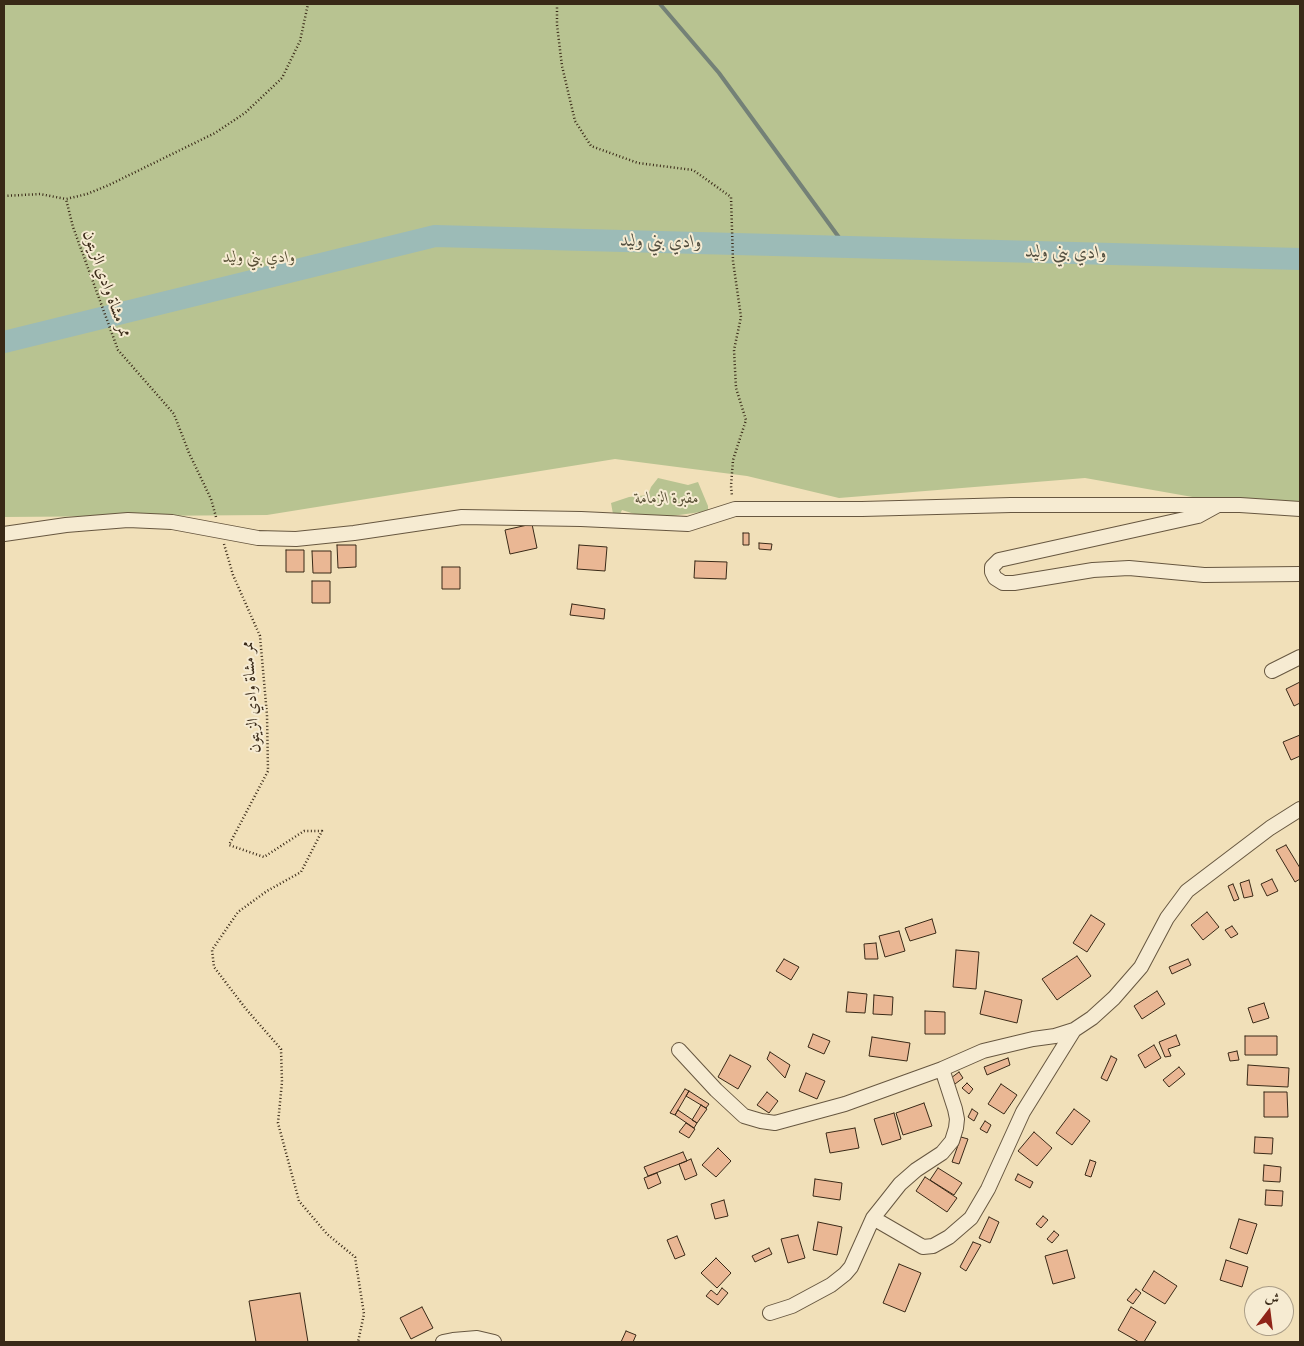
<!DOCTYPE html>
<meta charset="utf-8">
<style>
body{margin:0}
#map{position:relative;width:1304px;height:1346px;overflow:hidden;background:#f1e0b9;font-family:"Gentium Book Plus",Amiri,serif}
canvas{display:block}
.frame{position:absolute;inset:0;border:5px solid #392917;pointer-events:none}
.north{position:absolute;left:1244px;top:1286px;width:50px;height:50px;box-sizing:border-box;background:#f6ebd2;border:1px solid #aa9d87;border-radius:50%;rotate:15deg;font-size:14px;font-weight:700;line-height:20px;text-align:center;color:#392917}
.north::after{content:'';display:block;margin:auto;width:18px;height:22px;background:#8f2418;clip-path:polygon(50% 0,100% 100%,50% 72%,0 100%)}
</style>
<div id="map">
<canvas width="1304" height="1346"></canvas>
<div class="frame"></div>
<div class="north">ش</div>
</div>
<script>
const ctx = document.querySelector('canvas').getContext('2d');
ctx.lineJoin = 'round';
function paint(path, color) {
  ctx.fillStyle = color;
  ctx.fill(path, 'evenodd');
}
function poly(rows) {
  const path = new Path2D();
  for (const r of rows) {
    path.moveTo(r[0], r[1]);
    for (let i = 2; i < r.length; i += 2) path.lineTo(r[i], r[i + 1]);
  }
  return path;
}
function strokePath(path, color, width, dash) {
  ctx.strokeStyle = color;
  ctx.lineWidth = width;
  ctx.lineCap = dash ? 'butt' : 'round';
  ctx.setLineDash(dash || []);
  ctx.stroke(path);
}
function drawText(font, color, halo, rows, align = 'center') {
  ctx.font = font + ' "Gentium Book Plus",Amiri,serif';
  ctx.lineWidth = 4;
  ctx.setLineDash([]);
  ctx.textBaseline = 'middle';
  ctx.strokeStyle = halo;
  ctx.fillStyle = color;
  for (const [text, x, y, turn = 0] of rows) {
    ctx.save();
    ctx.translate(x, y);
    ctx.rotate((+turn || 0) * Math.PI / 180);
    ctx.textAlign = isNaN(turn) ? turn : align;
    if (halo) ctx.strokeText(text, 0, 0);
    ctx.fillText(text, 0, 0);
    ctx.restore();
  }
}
paint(poly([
 [4,4,1300,4,1300,516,1085,478,839,498,747,476,615,459,267,515,4,517],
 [658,478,688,485,698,482,708,506,708,511,650,519,622,510,619,516,613,514,611,503,629,497,648,495,651,487]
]), '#b8c391');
strokePath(poly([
 [660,4,719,73,846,247]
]), '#748177', 4);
strokePath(poly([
 [4,342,435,236,1300,259]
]), '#9cbbb7', 22);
const building = poly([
 [532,524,537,548,510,554,505,530,532,524],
 [743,533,749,533,749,545,743,545,743,533],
 [759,543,772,544,771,550,759,549,759,543],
 [337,545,356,545,356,567,338,568,337,545],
 [579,545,607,547,605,571,577,569,579,545],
 [286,550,304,550,304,572,286,572,286,550],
 [312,551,331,551,331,573,313,573,312,551],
 [695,561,727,562,726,579,694,578,695,561],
 [442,567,460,567,460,589,442,589,442,567],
 [312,581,330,581,330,603,312,603,312,581],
 [572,604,605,609,604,619,570,615,572,604],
 [1300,682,1300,703,1294,706,1286,689,1300,682],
 [1300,735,1300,756,1291,760,1283,742,1300,735],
 [1286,845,1300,868,1300,879,1295,882,1276,850,1286,845],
 [1272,879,1278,891,1267,896,1261,884,1272,879],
 [1249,880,1253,896,1244,898,1240,883,1249,880],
 [1233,884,1239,899,1234,901,1228,886,1233,884],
 [1207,912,1219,927,1203,940,1191,925,1207,912],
 [1091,915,1105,924,1087,952,1073,943,1091,915],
 [932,919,936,933,910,941,905,928,932,919],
 [1232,926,1238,934,1231,938,1225,930,1232,926],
 [899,931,905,951,885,957,879,936,899,931],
 [876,943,878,959,865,959,864,944,876,943],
 [956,950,979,952,976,989,953,987,956,950],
 [1077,956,1091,976,1057,1000,1042,979,1077,956],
 [784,959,799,967,791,980,776,971,784,959],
 [1188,959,1191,965,1172,974,1169,967,1188,959],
 [985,991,1022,1000,1017,1023,980,1014,985,991],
 [1157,991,1165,1004,1142,1019,1134,1006,1157,991],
 [848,992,867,994,865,1013,846,1012,848,992],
 [874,995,893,997,892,1015,873,1014,874,995],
 [1264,1003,1269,1018,1253,1023,1248,1008,1264,1003],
 [925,1011,945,1012,945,1034,925,1034,925,1011],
 [813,1034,830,1041,824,1054,808,1047,813,1034],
 [1176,1035,1180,1045,1168,1049,1171,1056,1165,1057,1159,1042,1176,1035],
 [1245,1036,1277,1036,1277,1055,1245,1055,1245,1036],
 [872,1037,910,1043,907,1061,869,1056,872,1037],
 [1154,1045,1161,1058,1145,1068,1138,1055,1154,1045],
 [1237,1051,1239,1060,1230,1061,1228,1053,1237,1051],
 [770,1052,790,1065,785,1078,767,1059,770,1052],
 [730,1055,751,1066,738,1089,718,1077,730,1055],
 [1111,1056,1117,1059,1107,1081,1101,1078,1111,1056],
 [1008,1058,1010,1065,987,1075,984,1067,1008,1058],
 [1248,1065,1289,1068,1288,1087,1247,1085,1248,1065],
 [1179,1067,1185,1074,1169,1087,1163,1080,1179,1067],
 [959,1072,963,1078,955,1084,951,1078,959,1072],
 [806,1073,825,1081,817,1099,799,1091,806,1073],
 [967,1083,973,1089,969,1094,962,1088,967,1083],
 [1001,1084,1017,1095,1004,1114,988,1104,1001,1084],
 [685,1089,689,1091,675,1115,670,1113,685,1089],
 [689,1091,709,1104,706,1108,686,1096,689,1091],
 [767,1092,778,1101,769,1113,757,1105,767,1092],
 [1264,1092,1287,1092,1288,1117,1264,1117,1264,1092],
 [924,1103,932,1126,903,1135,896,1113,924,1103],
 [701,1105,707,1109,697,1123,692,1120,701,1105],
 [972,1109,978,1113,974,1121,968,1117,972,1109],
 [1074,1109,1090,1121,1072,1145,1056,1133,1074,1109],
 [678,1110,697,1123,694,1128,675,1115,678,1110],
 [894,1113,901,1139,882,1145,874,1119,894,1113],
 [985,1121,991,1125,987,1133,980,1129,985,1121],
 [686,1123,695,1129,689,1138,679,1132,686,1123],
 [855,1128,859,1148,830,1153,826,1133,855,1128],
 [1034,1132,1052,1148,1037,1166,1018,1151,1034,1132],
 [961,1137,968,1139,959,1164,952,1162,961,1137],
 [1255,1137,1273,1138,1272,1154,1254,1153,1255,1137],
 [718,1148,731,1161,716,1177,702,1165,718,1148],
 [683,1152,687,1161,648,1176,644,1167,683,1152],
 [691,1159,697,1175,685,1180,679,1164,691,1159],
 [1090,1160,1096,1162,1091,1177,1085,1175,1090,1160],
 [1264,1165,1281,1167,1280,1182,1263,1181,1264,1165],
 [938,1168,962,1183,954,1195,930,1180,938,1168],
 [657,1173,661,1183,648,1189,644,1178,657,1173],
 [1018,1174,1033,1182,1030,1188,1015,1180,1018,1174],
 [925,1177,957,1198,947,1212,916,1191,925,1177],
 [815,1179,842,1183,840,1200,813,1196,815,1179],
 [1266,1190,1283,1191,1282,1206,1265,1205,1266,1190],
 [724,1200,728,1216,715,1219,711,1204,724,1200],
 [1043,1216,1048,1220,1041,1228,1036,1224,1043,1216],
 [989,1217,999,1222,990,1243,979,1238,989,1217],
 [1239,1219,1257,1224,1247,1254,1230,1248,1239,1219],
 [818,1222,842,1227,837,1255,813,1250,818,1222],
 [1054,1231,1059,1235,1052,1243,1047,1239,1054,1231],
 [798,1235,805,1258,788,1263,781,1239,798,1235],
 [677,1236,685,1255,675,1259,667,1240,677,1236],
 [973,1242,981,1245,966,1271,960,1267,973,1242],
 [769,1248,772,1254,755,1262,752,1256,769,1248],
 [1067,1250,1075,1278,1053,1284,1045,1256,1067,1250],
 [716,1258,731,1273,717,1288,701,1273,716,1258],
 [1226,1260,1248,1267,1242,1287,1220,1280,1226,1260],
 [899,1264,921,1273,905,1312,883,1303,899,1264],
 [1154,1271,1177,1286,1165,1304,1142,1290,1154,1271],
 [722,1288,728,1293,718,1305,706,1296,711,1290,717,1295,722,1288],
 [1136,1289,1141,1293,1133,1304,1127,1300,1136,1289],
 [300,1293,308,1342,256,1342,249,1301,300,1293],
 [422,1307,433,1328,411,1339,400,1318,422,1307],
 [1131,1307,1156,1322,1144,1342,1139,1342,1118,1330,1131,1307],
 [626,1331,636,1335,633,1342,621,1342,626,1331]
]);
paint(building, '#eab794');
strokePath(building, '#392917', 1);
const street = poly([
 [1218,505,1198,516,999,560,992,567,992,572,995,578,1003,583,1014,583,1093,570,1129,568,1204,575,1300,574],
 [4,534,66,525,128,520,172,522,258,538,296,539,354,533,462,517,581,519,688,524,735,509,862,509,1011,505,1240,505,1300,509],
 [1272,671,1300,657],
 [679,1050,716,1090,744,1116,761,1121,775,1123,845,1104,942,1069,983,1051,1033,1039,1055,1036,1074,1030,1092,1018,1114,998,1141,967,1167,918,1187,891,1270,828,1300,809],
 [873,1218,923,1247,933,1246,949,1237,971,1218,988,1189,1023,1112,1074,1030],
 [770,1313,792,1306,831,1285,845,1274,851,1267,873,1218,885,1203,900,1184,916,1170,942,1153,952,1141,956,1128,957,1119,955,1109,942,1069],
 [443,1342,453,1340,477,1338,494,1342]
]);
strokePath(street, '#675740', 16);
strokePath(poly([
 [557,4,557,25,562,66,575,121,591,146,638,163,693,170,731,197,733,261,741,317,734,350,736,388,746,420,733,460,731,486,732,496],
 [4,196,40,194,66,199],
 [216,517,211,499,189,453,174,414,118,350,73,227,66,199,87,194,109,185,215,133,245,113,282,78,300,41,308,4],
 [224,544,233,575,260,636,267,715,268,771,229,845,264,857,304,831,322,831,301,872,267,891,238,912,212,950,214,967,246,1009,281,1049,282,1082,278,1123,299,1201,327,1234,355,1257,364,1314,358,1342]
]), '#392917', 2.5, [1, 2.5]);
strokePath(street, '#f6ebd2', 14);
drawText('italic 16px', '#595036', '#f6ebd2', [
 ["وادي بني وليد",259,258],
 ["مقبرة الزمامة",667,499]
]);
drawText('16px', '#392917', '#f6ebd2', [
 ["ممر مشاة وادي الزيتون",106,284,70],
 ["ممر مشاة وادي الزيتون",252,697,-94]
]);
drawText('italic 18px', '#524e3f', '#f6ebd2', [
 ["وادي بني وليد",661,242,1],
 ["وادي بني وليد",1066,253,1]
]);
</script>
